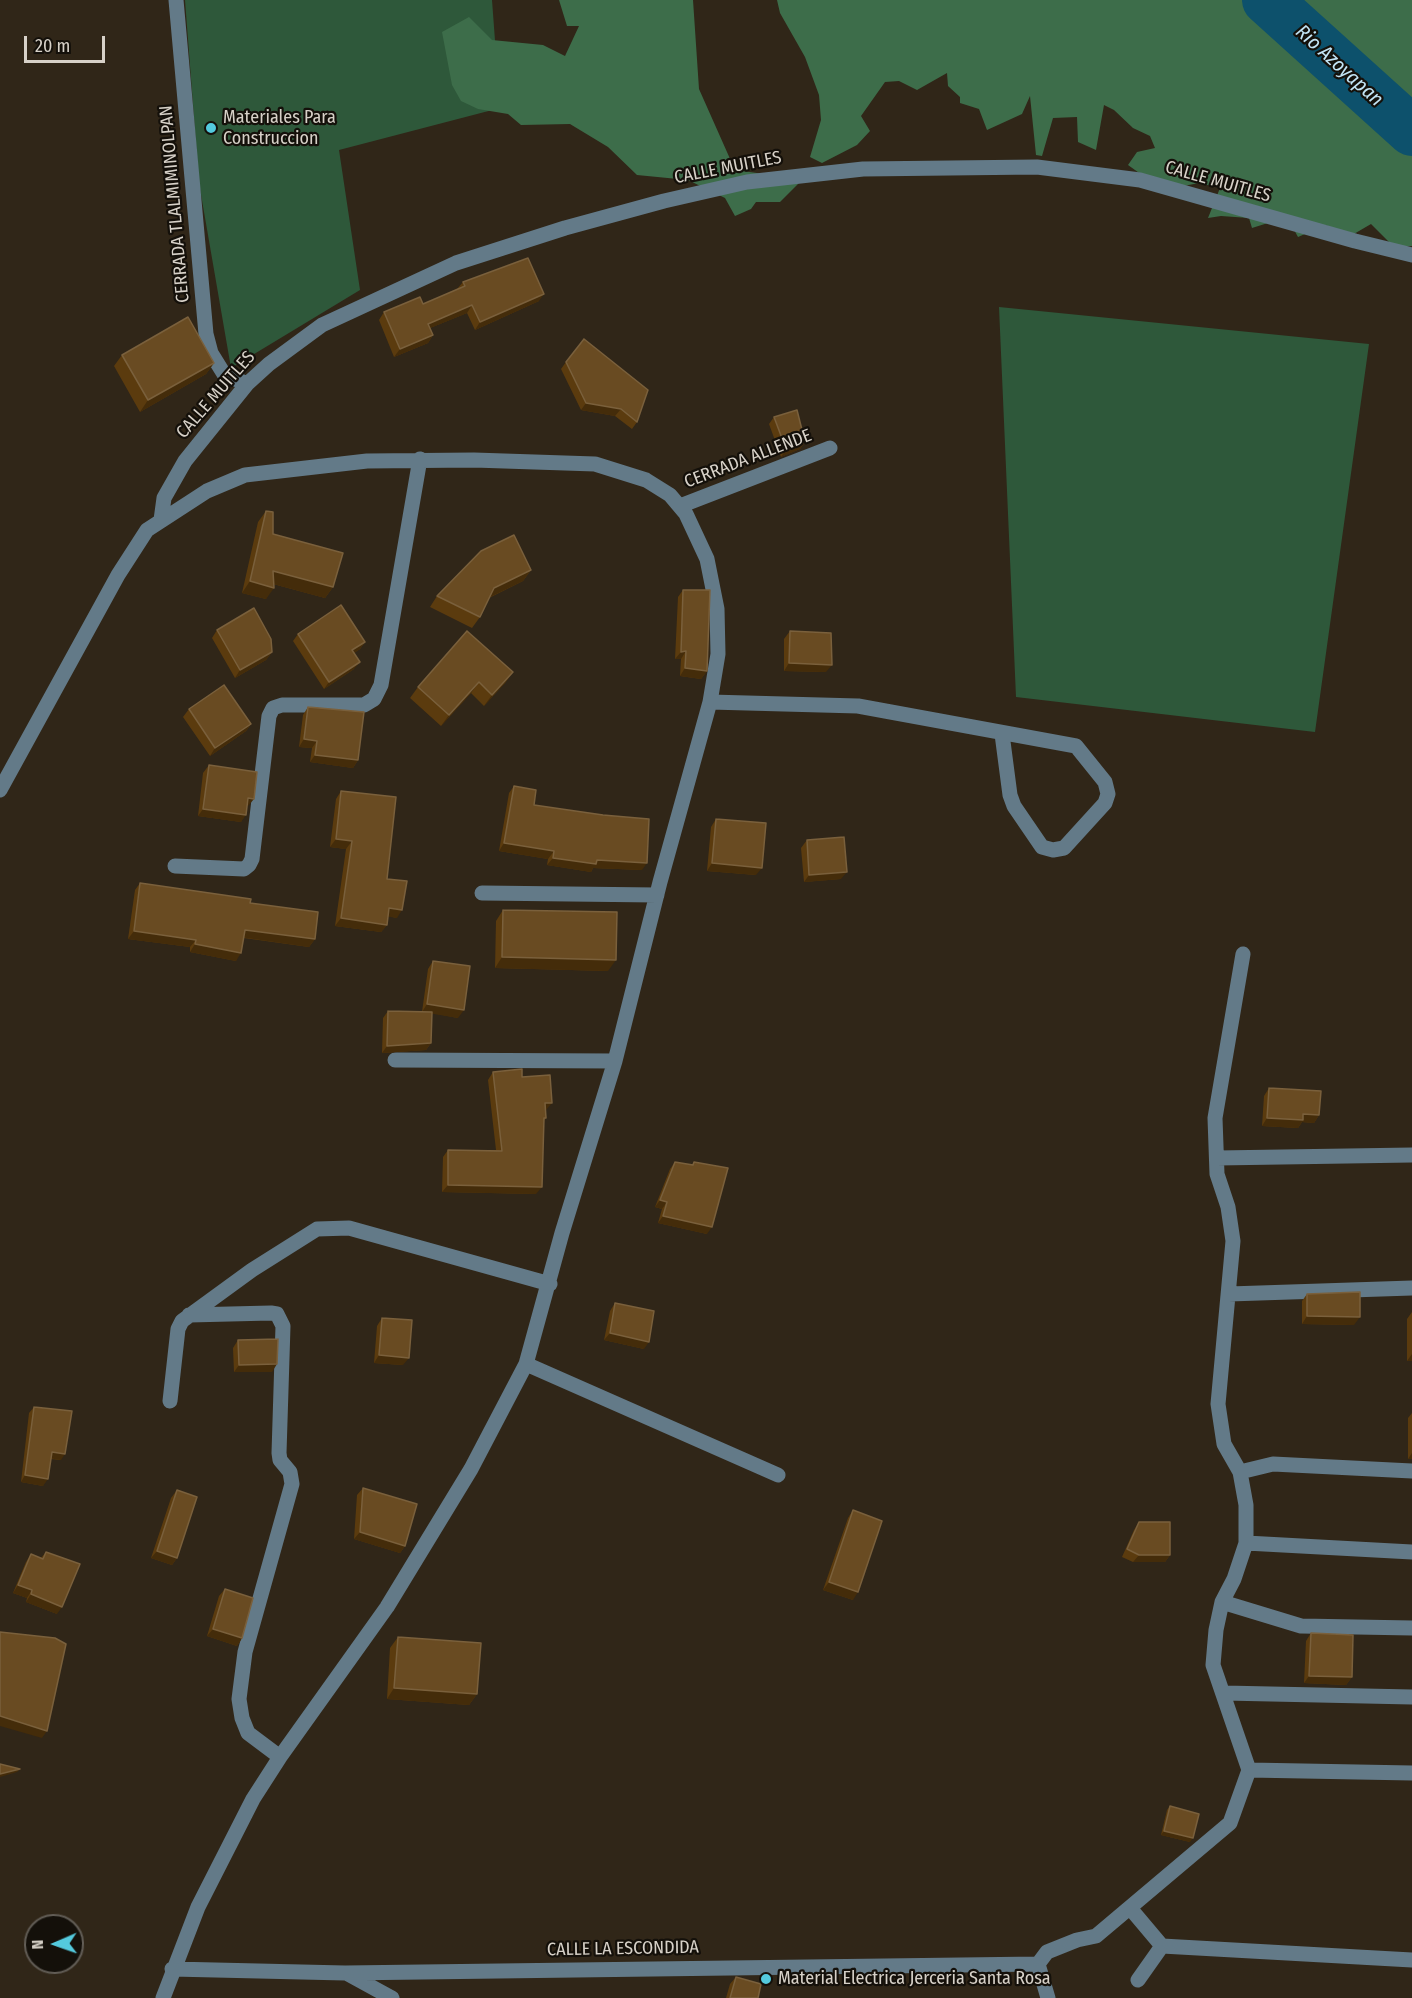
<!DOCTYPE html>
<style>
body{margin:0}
#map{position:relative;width:1412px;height:1998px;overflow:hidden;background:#302618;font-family:"Fira Sans Condensed",sans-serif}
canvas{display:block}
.north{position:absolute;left:24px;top:1914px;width:60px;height:60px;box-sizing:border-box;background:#14100a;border:2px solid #625d56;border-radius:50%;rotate:268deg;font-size:16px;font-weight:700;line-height:24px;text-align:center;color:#d7d1c8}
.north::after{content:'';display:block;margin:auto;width:21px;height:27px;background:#54cade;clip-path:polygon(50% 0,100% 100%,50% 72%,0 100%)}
.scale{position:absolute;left:24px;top:36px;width:81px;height:27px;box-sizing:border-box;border:3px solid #d7d1c8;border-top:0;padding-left:8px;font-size:18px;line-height:21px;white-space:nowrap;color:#d7d1c8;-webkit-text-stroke:4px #14100a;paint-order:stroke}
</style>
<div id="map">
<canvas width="1412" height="1998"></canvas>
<div class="north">N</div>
<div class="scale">20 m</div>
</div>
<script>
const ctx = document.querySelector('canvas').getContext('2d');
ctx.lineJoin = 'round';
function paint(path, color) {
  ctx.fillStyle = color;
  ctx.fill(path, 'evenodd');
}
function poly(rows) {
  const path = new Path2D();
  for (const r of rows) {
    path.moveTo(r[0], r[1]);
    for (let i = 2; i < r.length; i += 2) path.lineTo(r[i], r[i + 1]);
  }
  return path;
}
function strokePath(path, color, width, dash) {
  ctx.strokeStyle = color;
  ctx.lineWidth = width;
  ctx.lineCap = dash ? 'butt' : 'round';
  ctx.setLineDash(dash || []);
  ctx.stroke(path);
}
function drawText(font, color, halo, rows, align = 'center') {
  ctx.font = font + ' "Fira Sans Condensed",sans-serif';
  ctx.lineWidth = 4.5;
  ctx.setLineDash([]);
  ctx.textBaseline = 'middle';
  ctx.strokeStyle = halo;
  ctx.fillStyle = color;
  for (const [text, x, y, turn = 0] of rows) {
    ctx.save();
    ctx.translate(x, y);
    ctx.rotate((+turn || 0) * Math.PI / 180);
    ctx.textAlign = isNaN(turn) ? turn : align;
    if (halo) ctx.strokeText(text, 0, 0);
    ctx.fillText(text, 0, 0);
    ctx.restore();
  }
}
paint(poly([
 [185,0,492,0,500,108,339,150,360,290,231,368,199,183],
 [999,307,1369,344,1315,732,1016,697]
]), '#2e583a');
paint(poly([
 [559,0,693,0,699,89,735,170,786,177,799,183,780,202,756,202,751,209,735,216,725,198,688,180,637,175,608,147,570,124,521,125,508,114,478,109,461,101,452,85,442,32,469,17,492,40,543,45,565,56,579,26,567,26],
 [777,0,1412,0,1412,246,1394,247,1371,224,1347,238,1326,225,1298,237,1287,217,1252,228,1249,218,1221,216,1208,218,1220,188,1199,183,1163,190,1128,165,1137,152,1155,148,1150,136,1133,128,1114,110,1104,105,1096,150,1078,142,1077,117,1053,118,1042,156,1036,155,1030,96,1022,114,987,130,979,109,960,103,960,97,948,86,947,73,917,90,899,81,885,82,861,116,870,131,857,145,822,163,810,157,821,120,819,95,805,57,780,13]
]), '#3d6d4a');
strokePath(poly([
 [1267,0,1412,131]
]), '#0d516c', 50);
strokePath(poly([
 [176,0,206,334,211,353,224,374,247,384],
 [680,506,830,448],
 [161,520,164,498,185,461,247,384,269,364,322,325,456,263,565,228,664,201,747,182,863,169,1037,167,1140,180,1355,241,1412,255],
 [710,702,858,706,1076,746,1105,782,1108,794,1105,803,1064,848,1053,850,1042,847,1014,806,1010,795,1002,734],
 [0,790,118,575,147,530,207,491,245,475,367,461,474,460,595,464,646,480,670,495,686,514,707,559,717,609,718,654,710,702,660,882,615,1061,562,1233,526,1364,471,1469,387,1607,280,1757,253,1799,198,1907,163,1998],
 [175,866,244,869,249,865,252,859,269,716,273,708,282,705,364,705,374,699,381,685,420,459],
 [482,893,657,895],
 [395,1060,615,1061],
 [1217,1158,1412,1155],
 [1229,1294,1412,1288],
 [189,1315,271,1313,277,1314,283,1326,279,1453,280,1460,290,1472,292,1484,245,1652,239,1699,242,1718,248,1733,280,1757],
 [526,1364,778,1475],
 [170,1401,178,1329,182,1321,252,1270,317,1229,349,1228,550,1284],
 [1240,1472,1273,1464,1412,1471],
 [1246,1543,1412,1552],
 [1222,1602,1301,1626,1412,1628],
 [1224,1693,1412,1697],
 [1249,1770,1412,1773],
 [1130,1908,1162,1946,1412,1960],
 [1038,1964,1047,1952,1077,1940,1096,1936,1230,1823,1249,1770,1213,1665,1216,1630,1222,1602,1234,1579,1246,1543,1246,1505,1240,1472,1224,1444,1218,1404,1233,1241,1228,1207,1217,1174,1215,1118,1243,954],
 [1038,1964,1048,1998],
 [172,1969,345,1973,1038,1964],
 [348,1974,392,1998],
 [1138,1980,1162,1946]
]), '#637a88', 15);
paint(poly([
 [463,282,539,301,475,330,467,313,430,328,433,335,428,343,394,357,379,320,384,312,423,304,457,289],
 [122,355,214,363,206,374,140,412,114,366],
 [566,362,637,422,632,429,615,416,581,410,561,369],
 [774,417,805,442,800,449,781,457,769,424],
 [266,511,273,534,333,587,325,598,273,584,266,599,242,593,258,522],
 [531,570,523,581,489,598,480,617,472,628,430,607,437,596],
 [683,590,707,671,701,679,680,676,681,659,675,659,678,597],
 [217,630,272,652,266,660,235,678,212,638],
 [790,631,826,672,784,671,784,639],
 [298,634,365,642,360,649,354,653,354,669,324,689,293,641],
 [513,672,505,683,484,706,471,693,441,726,410,698,418,687],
 [308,707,358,760,353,768,310,762,312,748,299,747,303,715],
 [189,709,251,724,246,731,210,756,183,717],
 [209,765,248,806,247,806,241,822,198,816,203,773],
 [514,786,534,805,642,870,593,868,591,872,547,865,548,859,499,851,509,793],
 [341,791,387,879,397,918,388,916,387,925,381,932,335,926,346,849,330,847,336,799],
 [716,819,756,875,707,871,711,827],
 [807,840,841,879,804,882,801,848],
 [140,883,250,903,315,939,309,947,244,938,236,961,190,952,190,947,128,939,135,890],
 [503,910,608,971,495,968,496,921],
 [433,961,458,1018,432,1013,431,1043,426,1050,382,1053,383,1018,388,1011,422,1012,428,969],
 [493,1072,522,1077,546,1110,546,1118,543,1122,536,1194,442,1192,443,1157,448,1150,496,1150,488,1080],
 [1269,1088,1319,1115,1314,1123,1302,1122,1298,1128,1262,1126,1264,1096],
 [675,1162,692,1165,694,1162,707,1234,658,1223,662,1209,655,1207,670,1169],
 [1307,1294,1354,1325,1302,1324,1302,1301],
 [615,1303,644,1349,604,1340,610,1311],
 [1412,1312,1412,1361,1407,1361,1407,1319],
 [382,1318,403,1365,374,1363,377,1326],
 [238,1340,272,1372,234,1372,233,1348],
 [34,1407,61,1460,51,1459,43,1486,21,1482,29,1413],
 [1412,1413,1412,1459,1408,1459,1408,1418],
 [363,1488,405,1546,400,1553,354,1539,357,1495],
 [177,1490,177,1558,172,1565,151,1558,171,1498],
 [853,1510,853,1600,823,1590,848,1518],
 [1139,1522,1170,1555,1165,1562,1133,1562,1122,1557,1134,1530],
 [46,1552,57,1614,26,1602,27,1598,13,1593,26,1562,31,1554,41,1558],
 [225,1589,242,1638,237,1646,207,1636,219,1596],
 [1311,1633,1352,1677,1346,1685,1304,1683,1306,1641],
 [398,1637,477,1694,469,1705,387,1699,390,1648],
 [1170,1806,1190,1842,1161,1835,1167,1810],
 [736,1977,758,1998,726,1998,730,1984]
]), '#5b3b0e');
paint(poly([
 [544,294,539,301,475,330,480,322],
 [472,305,467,313,423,331,428,324],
 [433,335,428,343,394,357,400,349],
 [214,363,206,374,140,412,148,400],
 [586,403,621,409,615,416,581,410],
 [805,442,800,449,781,457,786,449],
 [531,570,523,581,486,599,494,588],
 [273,571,333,587,325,598,266,582],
 [250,581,274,588,266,599,242,593],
 [365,642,360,649,347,658,352,650],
 [686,651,681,659,675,659,681,652],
 [272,652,266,660,235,678,240,670],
 [360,662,354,669,324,689,329,682],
 [789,663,832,665,826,672,784,671],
 [685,668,707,671,701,679,680,676],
 [513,672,505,683,484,706,492,695],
 [479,682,471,693,441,726,449,715],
 [251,724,246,731,210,756,215,748],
 [304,739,317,741,312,748,299,747],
 [315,755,358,760,353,768,310,762],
 [248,798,254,799,248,806,243,805],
 [203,809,246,815,241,822,198,816],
 [336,839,352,841,346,849,330,847],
 [504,843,554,851,548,859,499,851],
 [553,858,597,860,647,863,642,870,593,868,591,872,547,865],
 [712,863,762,868,756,875,707,871],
 [847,872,841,879,804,882,809,875],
 [389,908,402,910,397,918,384,916],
 [341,918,387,925,381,932,335,926],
 [245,930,315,939,309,947,240,937],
 [134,931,196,940,190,947,128,939],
 [195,944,241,953,236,961,190,952],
 [502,957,616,960,608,971,495,968],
 [427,1004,464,1010,458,1018,422,1012],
 [431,1043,426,1050,382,1053,387,1046],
 [545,1103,552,1103,546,1110,540,1111],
 [1303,1114,1319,1115,1314,1123,1302,1122,1298,1128,1262,1126,1267,1118],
 [448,1185,542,1187,536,1194,442,1192],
 [660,1200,667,1202,662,1209,655,1207],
 [663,1216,712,1227,707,1234,658,1223],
 [1307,1316,1360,1317,1354,1325,1302,1324],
 [610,1333,649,1342,644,1349,604,1340],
 [1412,1354,1412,1361,1407,1361],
 [379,1355,409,1358,403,1365,374,1363],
 [277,1364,272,1372,234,1372,239,1365],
 [52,1452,65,1454,61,1460,48,1458],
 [1412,1453,1412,1459,1408,1459],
 [25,1475,48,1479,43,1486,21,1482],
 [360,1532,405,1546,400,1553,354,1539],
 [157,1551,177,1558,172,1565,151,1558],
 [1139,1555,1170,1555,1165,1562,1133,1562],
 [829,1582,858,1592,853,1600,823,1590],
 [18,1585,32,1590,27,1598,13,1593],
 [31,1594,62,1607,57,1614,26,1602],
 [213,1629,242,1638,237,1646,207,1636],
 [1309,1676,1352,1677,1346,1685,1304,1683],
 [394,1688,477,1694,469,1705,387,1699],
 [0,1716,47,1731,42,1738,0,1726],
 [20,1769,17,1772,0,1777,0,1774],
 [1164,1831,1193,1838,1190,1842,1161,1835]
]), '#442c0a');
const building = poly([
 [528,258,544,294,480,322,472,305,428,324,433,335,400,349,384,312,420,297,423,304,465,286,463,282,528,258],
 [188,317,214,363,148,400,122,355,188,317],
 [584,339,648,390,637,422,621,409,586,403,566,362,584,339],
 [797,410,805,442,786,449,774,417,797,410],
 [266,511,273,512,273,534,343,553,333,587,273,571,274,588,250,581,266,511],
 [514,535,531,570,494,588,480,617,437,596,481,551,514,535],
 [683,590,710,590,707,671,685,668,686,651,681,652,683,590],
 [341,605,365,642,352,650,360,662,329,682,298,634,341,605],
 [254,608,271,639,272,652,240,670,217,630,254,608],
 [467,631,513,672,492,695,479,682,449,715,418,687,467,631],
 [790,631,831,633,832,665,789,663,790,631],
 [224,685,251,724,215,748,189,709,224,685],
 [308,707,364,712,358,760,315,755,317,741,304,739,308,707],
 [209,765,257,772,254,799,248,798,246,815,203,809,209,765],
 [514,786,536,790,534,805,603,815,649,819,647,863,597,860,596,864,553,858,554,851,504,843,514,786],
 [341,791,396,797,387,879,407,881,402,910,389,908,387,925,341,918,352,841,336,839,341,791],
 [716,819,766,823,762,868,712,863,716,819],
 [844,837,847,872,809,875,807,840,844,837],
 [140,883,251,899,250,903,318,912,315,939,245,930,241,953,195,944,196,940,134,931,140,883],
 [503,910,617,912,616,960,502,957,503,910],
 [433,961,470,966,464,1010,427,1004,433,961],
 [388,1011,432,1012,431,1043,387,1046,388,1011],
 [522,1069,522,1077,550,1075,552,1103,545,1103,546,1118,544,1118,542,1187,448,1185,448,1150,502,1151,493,1072,522,1069],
 [1269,1088,1321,1091,1319,1115,1303,1114,1303,1120,1267,1118,1269,1088],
 [675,1162,693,1165,694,1162,728,1168,712,1227,663,1216,667,1202,660,1200,675,1162],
 [1360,1292,1360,1317,1307,1316,1307,1294,1360,1292],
 [615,1303,654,1311,649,1342,610,1333,615,1303],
 [382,1318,412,1320,409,1358,379,1355,382,1318],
 [278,1339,277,1364,239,1365,238,1340,278,1339],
 [34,1407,72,1411,65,1454,52,1452,48,1479,25,1475,34,1407],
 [363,1488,417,1504,405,1546,360,1532,363,1488],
 [177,1490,197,1497,177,1558,157,1551,177,1490],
 [853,1510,882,1521,858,1592,829,1582,853,1510],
 [1139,1522,1170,1522,1170,1555,1139,1555,1127,1549,1139,1522],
 [46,1552,80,1564,62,1607,31,1594,32,1590,18,1585,31,1554,43,1559,46,1552],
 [225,1589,253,1598,242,1638,213,1629,225,1589],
 [0,1632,55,1638,66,1644,47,1731,0,1716,0,1632],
 [1311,1633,1353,1635,1352,1677,1309,1676,1311,1633],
 [398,1637,481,1643,477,1694,394,1688,398,1637],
 [0,1764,20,1769,0,1774,0,1764],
 [1170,1806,1199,1814,1193,1838,1164,1831,1170,1806],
 [736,1977,761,1984,758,1998,730,1998,736,1977]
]);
paint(building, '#694b22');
strokePath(building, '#7a603c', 1.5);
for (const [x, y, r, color] of [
 [211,128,6,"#54cade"],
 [766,1979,6,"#54cade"]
]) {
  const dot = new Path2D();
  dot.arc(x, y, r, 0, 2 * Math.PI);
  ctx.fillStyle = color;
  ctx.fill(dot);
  strokePath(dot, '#14100a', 2);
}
drawText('18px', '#d7d1c8', '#14100a', [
 ["Materiales Para",223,118],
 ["Construccion",223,139],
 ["Material Electrica Jerceria Santa Rosa",778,1979]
], 'left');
drawText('18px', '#d7d1c8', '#14100a', [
 ["CALLE MUITLES",728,168,-11],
 ["CALLE MUITLES",1218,182,16],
 ["CERRADA TLALMIMINOLPAN",175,204,-95],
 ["CALLE MUITLES",216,395,-49],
 ["CERRADA ALLENDE",748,459,-21],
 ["CALLE LA ESCONDIDA",623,1949,-1]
]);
drawText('italic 20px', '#c2e4f5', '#14100a', [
 ["Rio Azoyapan",1339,66,42]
]);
</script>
